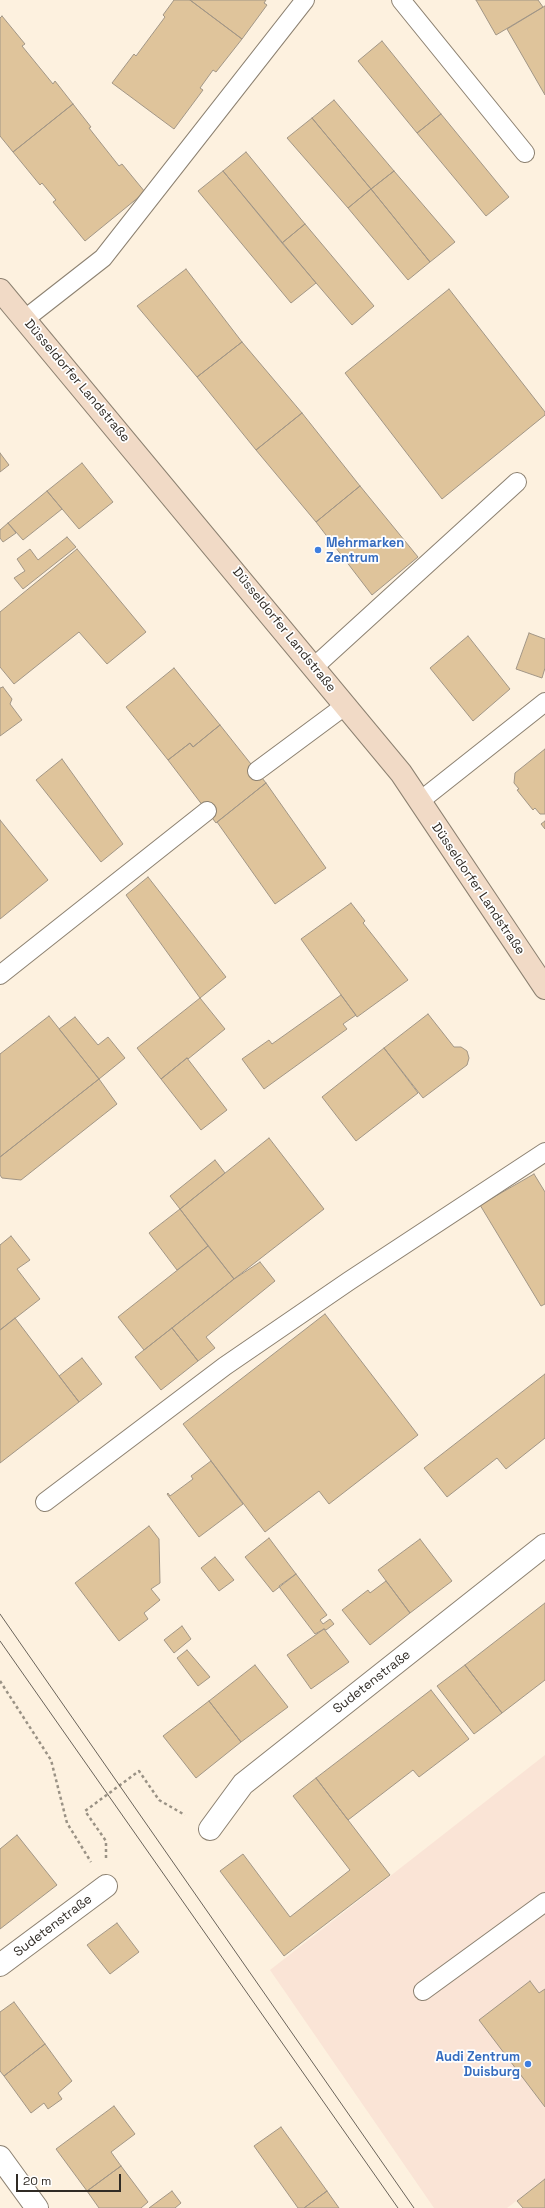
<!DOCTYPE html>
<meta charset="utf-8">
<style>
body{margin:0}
#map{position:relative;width:545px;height:2208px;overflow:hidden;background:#fdf1df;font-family:"Space Grotesk",sans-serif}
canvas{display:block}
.scale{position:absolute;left:16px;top:2174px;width:105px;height:18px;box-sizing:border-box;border:2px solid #302b25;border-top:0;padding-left:5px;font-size:12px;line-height:14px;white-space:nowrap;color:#302b25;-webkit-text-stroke:3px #fff;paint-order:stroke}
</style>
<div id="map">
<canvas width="545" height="2208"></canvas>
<div class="scale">20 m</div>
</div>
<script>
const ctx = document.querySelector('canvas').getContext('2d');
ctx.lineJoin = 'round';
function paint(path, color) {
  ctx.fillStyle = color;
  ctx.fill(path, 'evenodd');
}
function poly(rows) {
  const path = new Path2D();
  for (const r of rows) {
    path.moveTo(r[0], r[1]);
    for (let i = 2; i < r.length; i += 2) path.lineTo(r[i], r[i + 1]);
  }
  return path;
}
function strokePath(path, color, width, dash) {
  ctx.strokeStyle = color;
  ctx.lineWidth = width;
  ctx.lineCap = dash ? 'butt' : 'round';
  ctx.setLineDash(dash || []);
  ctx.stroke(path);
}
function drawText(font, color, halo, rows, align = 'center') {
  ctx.font = font + ' "Space Grotesk",sans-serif';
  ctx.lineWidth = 3.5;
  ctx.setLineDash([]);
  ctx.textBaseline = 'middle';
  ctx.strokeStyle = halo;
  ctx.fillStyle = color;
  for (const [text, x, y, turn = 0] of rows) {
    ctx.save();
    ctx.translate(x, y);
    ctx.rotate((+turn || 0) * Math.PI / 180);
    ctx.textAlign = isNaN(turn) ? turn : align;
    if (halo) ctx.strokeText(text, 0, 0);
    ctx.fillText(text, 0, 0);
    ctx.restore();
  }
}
paint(poly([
 [545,1755,545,2179,507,2208,434,2208,270,1970]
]), '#fae4d6');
const building = poly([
 [174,0,190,0,242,39,216,72,213,70,200,88,203,90,174,129,112,83,134,54,136,56,165,17,163,15,174,0],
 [190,0,266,0,264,3,267,5,242,39,190,0],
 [476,0,538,0,543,7,496,35,476,0],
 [545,6,545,95,507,29,545,6],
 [2,16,25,44,22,46,53,84,55,81,73,104,13,152,0,136,0,18,2,16],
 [382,41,441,114,417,133,358,61,382,41],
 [334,100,394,171,371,189,312,118,334,100],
 [73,104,91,127,89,128,119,166,122,164,145,192,85,241,53,202,56,200,42,183,40,185,13,152,73,104],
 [441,114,509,197,486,216,417,133,441,114],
 [312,118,371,189,348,208,287,138,312,118],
 [246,152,305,224,282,243,223,171,246,152],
 [223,171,316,283,291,303,198,191,223,171],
 [394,171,455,242,430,262,371,189,394,171],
 [371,189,430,262,408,280,348,208,371,189],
 [305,224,374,306,352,325,282,243,305,224],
 [186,269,242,342,197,377,137,306,186,269],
 [449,289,545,412,545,415,442,499,345,373,449,289],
 [242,342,302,413,256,450,197,377,242,342],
 [302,413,360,486,316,522,256,450,302,413],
 [0,453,9,465,0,472,0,453],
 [82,463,113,502,79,529,47,491,82,463],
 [360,486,418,557,372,595,316,522,360,486],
 [47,491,62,509,23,540,8,523,47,491],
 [8,523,16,533,3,542,0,538,0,530,8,523],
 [67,537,76,547,23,589,14,578,25,571,17,559,30,549,38,560,67,537],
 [77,549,146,632,107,664,79,632,14,684,0,667,0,612,77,549],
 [529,633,545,639,545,668,542,678,516,669,529,633],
 [468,636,510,689,473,721,430,668,468,636],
 [174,668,220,725,193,747,190,743,168,760,126,707,174,668],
 [3,687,12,699,10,704,22,720,0,736,0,688,3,687],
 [220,725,266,783,216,823,168,760,190,743,193,747,220,725],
 [545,749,545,814,540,814,535,808,533,810,517,790,519,789,514,783,515,773,545,749],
 [62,759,123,844,101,862,36,780,62,759],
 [266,783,326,868,275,904,217,822,266,783],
 [0,820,48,880,0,919,0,820],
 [545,821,545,829,541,824,545,821],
 [148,877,226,977,200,998,126,895,148,877],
 [351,903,365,921,363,923,408,980,357,1017,301,939,351,903],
 [341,995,356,1015,343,1024,347,1029,264,1089,242,1059,269,1040,272,1044,341,995],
 [200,998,225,1029,188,1059,187,1058,161,1079,137,1048,200,998],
 [428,1014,454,1047,461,1047,467,1051,469,1058,467,1065,423,1098,384,1048,428,1014],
 [49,1016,99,1079,0,1157,0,1054,49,1016],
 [75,1017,98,1045,108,1037,125,1058,99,1079,59,1029,75,1017],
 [384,1048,418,1093,356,1141,322,1097,384,1048],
 [187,1058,227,1110,201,1130,161,1079,187,1058],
 [99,1079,117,1104,21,1180,2,1178,0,1175,0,1157,99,1079],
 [269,1138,324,1209,234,1279,180,1209,269,1138],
 [215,1160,225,1173,180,1209,170,1196,215,1160],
 [534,1174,545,1192,545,1304,541,1306,480,1205,534,1174],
 [180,1209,208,1246,177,1270,149,1233,180,1209],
 [11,1236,30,1260,17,1269,40,1299,0,1330,0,1245,11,1236],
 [208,1246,234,1279,144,1350,118,1317,208,1246],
 [260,1262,275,1281,206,1337,215,1348,198,1361,172,1328,234,1279,260,1262],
 [325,1314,418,1435,329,1504,319,1491,265,1532,183,1424,325,1314],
 [15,1318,79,1402,0,1463,0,1330,15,1318],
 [172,1328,198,1361,161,1390,135,1357,172,1328],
 [82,1358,102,1384,79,1402,59,1376,82,1358],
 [545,1374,545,1438,506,1469,497,1458,447,1497,424,1468,545,1374],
 [211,1461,243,1504,199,1537,167,1494,168,1493,170,1496,193,1479,191,1476,211,1461],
 [149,1526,159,1539,160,1583,151,1589,160,1600,144,1613,148,1619,119,1641,75,1583,149,1526],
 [269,1538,296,1574,273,1592,245,1557,269,1538],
 [420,1539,452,1581,410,1613,378,1570,420,1539],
 [215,1557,234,1580,219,1591,201,1568,215,1557],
 [296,1574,327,1615,320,1620,323,1624,330,1619,334,1624,326,1630,324,1629,315,1634,280,1588,279,1586,296,1574],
 [386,1581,410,1613,370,1645,342,1610,368,1590,370,1593,386,1581],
 [545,1603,545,1680,502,1713,465,1665,545,1603],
 [182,1626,191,1639,174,1653,164,1640,182,1626],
 [324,1629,349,1662,311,1689,287,1655,324,1629],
 [187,1650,210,1677,198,1686,177,1658,187,1650],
 [255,1665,288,1707,241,1742,209,1701,255,1665],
 [465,1665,502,1713,474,1734,437,1686,465,1665],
 [431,1690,469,1739,419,1777,413,1770,348,1820,316,1778,431,1690],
 [209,1701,241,1742,196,1778,163,1736,209,1701],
 [316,1778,390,1875,284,1956,220,1871,243,1854,290,1917,350,1870,293,1796,316,1778],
 [17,1835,57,1885,0,1929,0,1849,17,1835],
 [117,1923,139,1952,110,1974,87,1945,117,1923],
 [530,1981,539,1993,545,1989,545,2107,479,2020,530,1981],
 [14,2002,45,2044,4,2076,0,2071,0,2012,14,2002],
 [45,2044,72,2081,58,2093,62,2099,48,2109,44,2103,31,2113,4,2076,45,2044],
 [114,2106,135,2134,111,2152,121,2166,87,2191,56,2149,114,2106],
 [281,2127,327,2191,304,2208,298,2208,254,2146,281,2127],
 [121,2166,148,2202,141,2208,99,2208,87,2191,121,2166],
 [545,2179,545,2208,523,2208,517,2201,545,2179],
 [172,2191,181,2203,175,2208,149,2208,172,2191],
 [327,2191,339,2208,304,2208,327,2191]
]);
paint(building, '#dfc49b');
strokePath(building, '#a29686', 1);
const lane = poly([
 [401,0,525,153],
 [25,319,103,258,305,0],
 [314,667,517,482],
 [257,771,346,705],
 [420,801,545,702],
 [0,975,207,811],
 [45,1502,225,1366,349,1281,545,1152],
 [423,1991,545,1902]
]);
const street = poly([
 [210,1829,243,1784,545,1545],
 [0,1965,106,1886],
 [0,2157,37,2208]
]);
const secondary = poly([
 [0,290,401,773,545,988]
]);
strokePath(lane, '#8c8171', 20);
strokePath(street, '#8c8171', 24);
strokePath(secondary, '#8c8171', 24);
strokePath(poly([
 [0,1681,51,1760,67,1823,91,1862],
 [106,1858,106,1841,85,1811,139,1771,159,1800,185,1815]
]), '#9a9285', 2.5, [3, 3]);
strokePath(lane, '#fff', 18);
strokePath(street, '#fff', 22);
strokePath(secondary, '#f1dac6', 22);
strokePath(poly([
 [0,1614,414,2208],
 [0,1641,398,2208]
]), '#6a635a', 1);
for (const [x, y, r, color] of [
 [318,550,4,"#3f7fe0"],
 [528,2064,4,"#3f7fe0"]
]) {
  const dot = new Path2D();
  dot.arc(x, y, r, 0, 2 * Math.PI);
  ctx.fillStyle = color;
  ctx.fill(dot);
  strokePath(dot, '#fff', 1.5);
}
drawText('13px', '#302b25', '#fff', [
 ["Düsseldorfer Landstraße",77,381,50],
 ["Düsseldorfer Landstraße",284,630,51],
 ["Düsseldorfer Landstraße",478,889,56],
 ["Sudetenstraße",372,1682,-38],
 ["Sudetenstraße",53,1926,-37]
]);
drawText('bold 13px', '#366cbe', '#fff', [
 ["Mehrmarken",326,543],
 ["Zentrum",326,558],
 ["Audi Zentrum",520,2057,"right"],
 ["Duisburg",520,2072,"right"]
], 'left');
</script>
